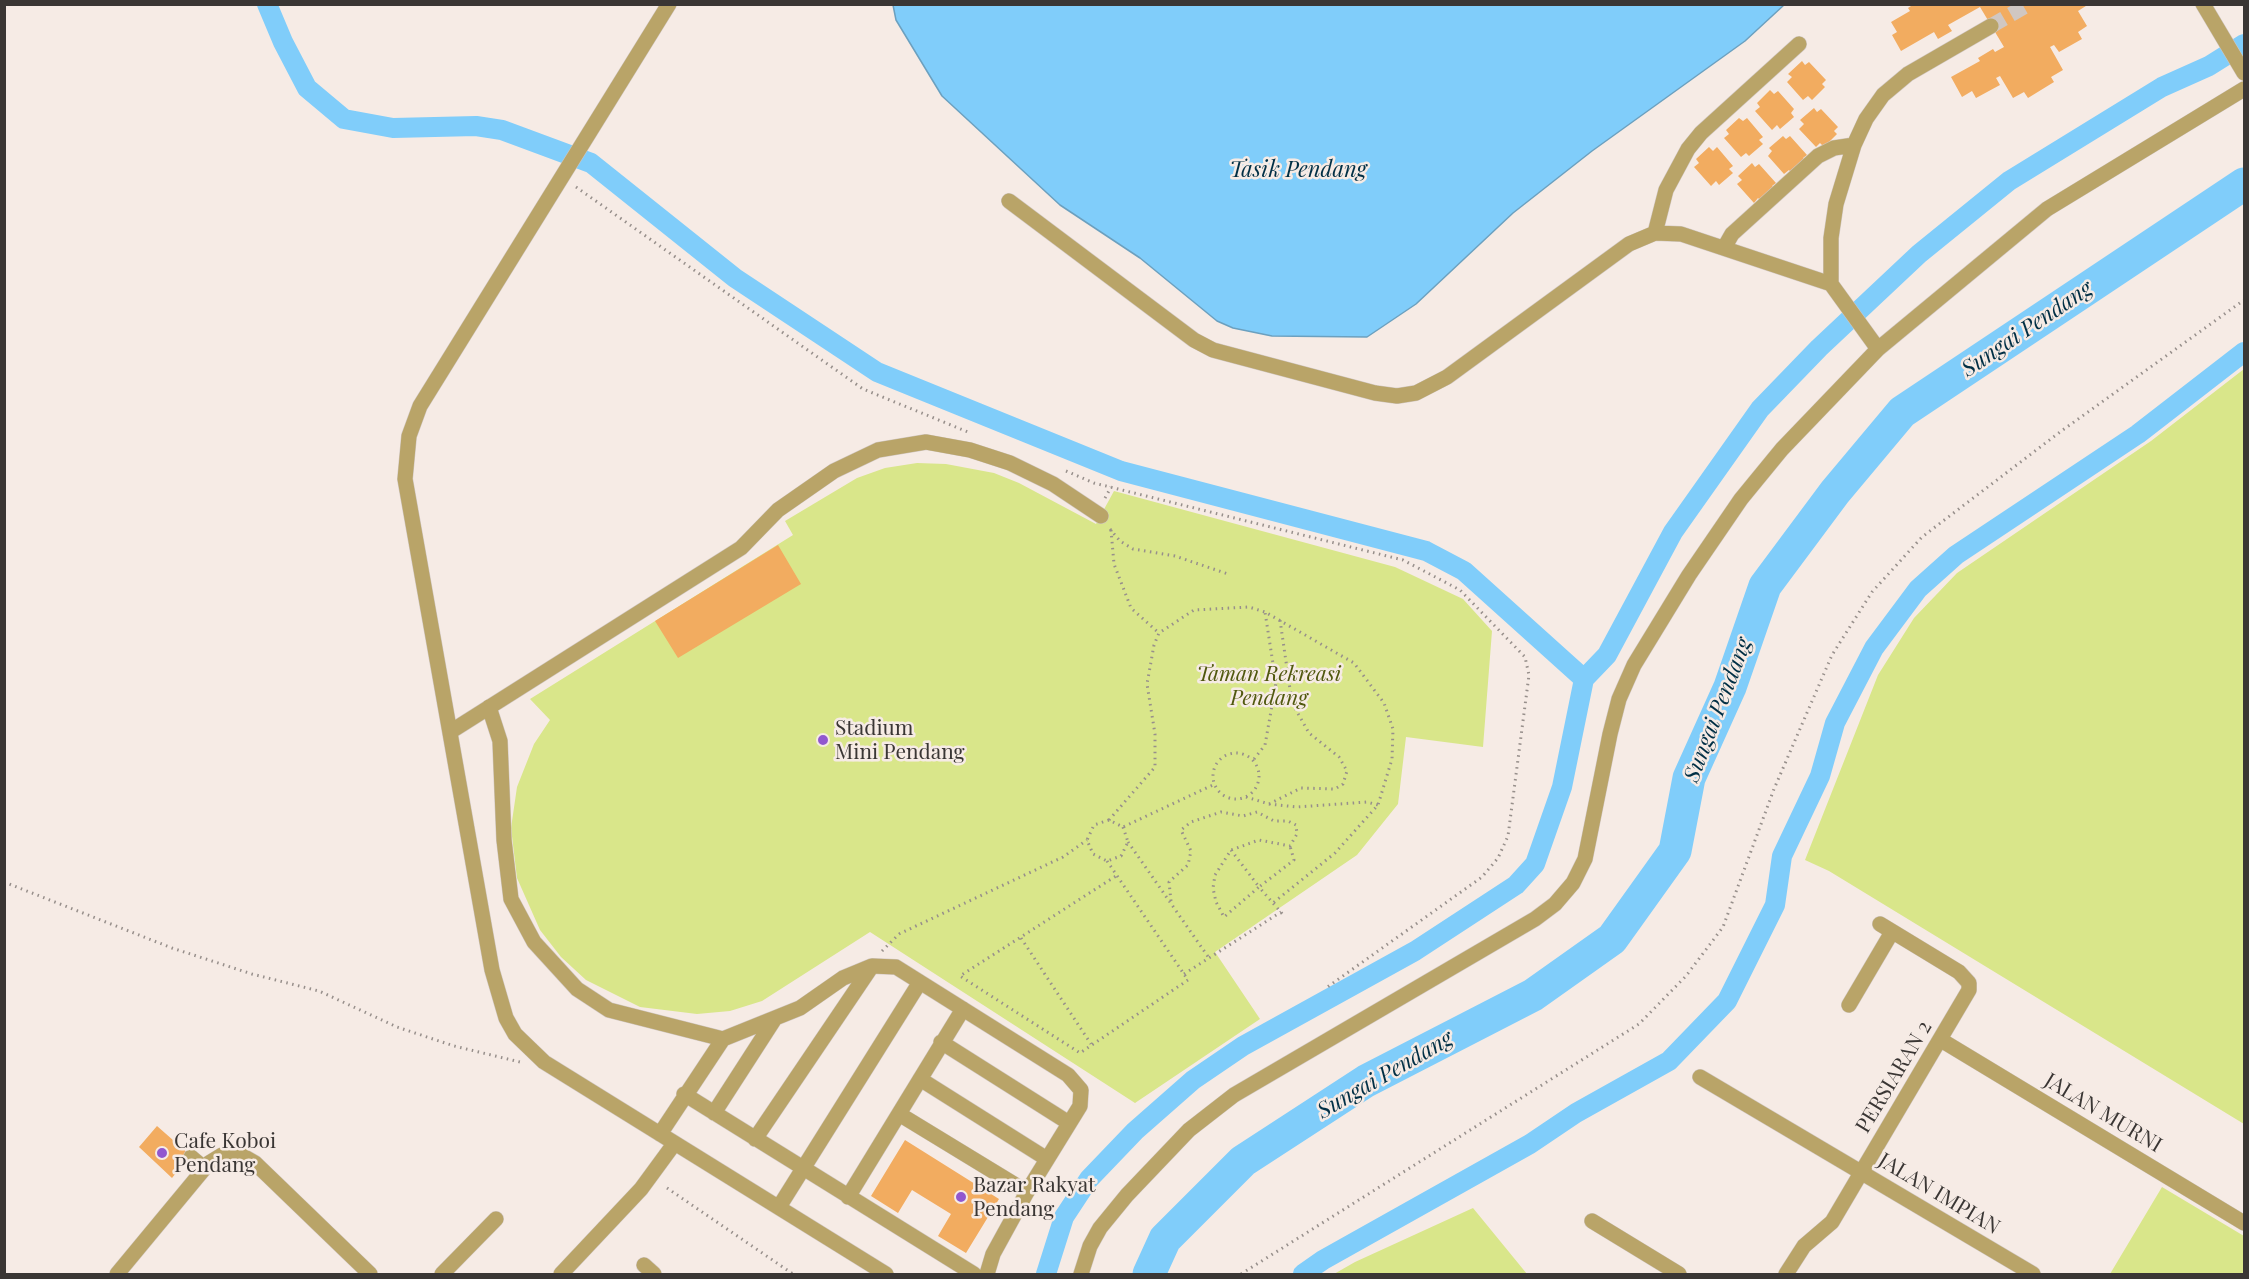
<!DOCTYPE html>
<style>
body{margin:0}
#map{position:relative;width:2249px;height:1279px;overflow:hidden;background:#f6ebe5;font-family:"Playfair Display",serif}
canvas{display:block}
.frame{position:absolute;inset:0;border:6px solid #3a3634;pointer-events:none}
</style>
<div id="map">
<canvas width="2249" height="1279"></canvas>
<div class="frame"></div>
</div>
<script>
const ctx = document.querySelector('canvas').getContext('2d');
ctx.lineJoin = 'round';
function paint(path, color) {
  ctx.fillStyle = color;
  ctx.fill(path, 'evenodd');
}
function poly(rows) {
  const path = new Path2D();
  for (const r of rows) {
    if (r.length === 3) {
      path.moveTo(r[0] + r[2], r[1]);
      path.arc(r[0], r[1], r[2], 0, 2 * Math.PI);
      continue;
    }
    path.moveTo(r[0], r[1]);
    for (let i = 2; i < r.length; i += 2) path.lineTo(r[i], r[i + 1]);
  }
  return path;
}
function strokePath(path, color, width, dash) {
  ctx.strokeStyle = color;
  ctx.lineWidth = width;
  ctx.lineCap = dash ? 'butt' : 'round';
  ctx.setLineDash(dash || []);
  ctx.stroke(path);
}
function drawText(font, color, halo, rows, align = 'center') {
  ctx.font = font + ' "Playfair Display",serif';
  ctx.lineWidth = 5;
  ctx.setLineDash([]);
  ctx.textBaseline = 'middle';
  ctx.strokeStyle = halo;
  ctx.fillStyle = color;
  for (const [text, x, y, turn = 0] of rows) {
    ctx.save();
    ctx.translate(x, y);
    ctx.rotate((+turn || 0) * Math.PI / 180);
    ctx.textAlign = isNaN(turn) ? turn : align;
    if (halo) ctx.strokeText(text, 0, 0);
    ctx.fillText(text, 0, 0);
    ctx.restore();
  }
}
paint(poly([
 [2244,369,2244,1124,1829,871,1805,860,1878,675,1914,618,1957,573,2151,441],
 [917,463,946,464,994,473,1019,483,1096,524,1114,491,1395,567,1463,599,1492,631,1483,747,1406,737,1398,804,1357,855,1215,952,1260,1019,1135,1103,870,932,762,1001,730,1011,697,1014,640,1007,586,980,561,957,540,930,517,878,511,828,517,787,534,744,550,720,530,699,793,535,785,521,857,478,885,468],
 [2162,1187,2244,1236,2244,1274,2110,1274],
 [1473,1208,1527,1274,1334,1274,1355,1262]
]), '#d9e68a');
const water = poly([
 [893,5,893,4,1784,5,1745,41,1592,151,1513,213,1416,304,1367,337,1272,336,1233,328,1217,321,1140,258,1060,205,942,96,896,20,893,5]
]);
paint(water, '#80cdfa');
strokePath(water, '#6ba0bf', 1.5);
strokePath(poly([
 [267,4,283,42,307,88,344,119,393,128,476,126,502,130,591,163,735,278,877,372,1121,471,1426,551,1464,571,1584,679],
 [1046,1274,1064,1217,1089,1179,1135,1131,1193,1080,1243,1046,1415,951,1516,885,1535,864,1562,787,1584,679,1607,655,1673,532,1760,409,1819,348,1919,254,2009,181,2162,87,2209,66,2244,44],
 [1303,1274,1323,1260,1530,1144,1576,1113,1669,1061,1727,1001,1775,905,1782,856,1820,776,1835,723,1874,648,1918,589,1956,555,2138,434,2244,352]
]), '#80cdfa', 20);
strokePath(poly([
 [1149,1274,1165,1239,1243,1161,1366,1081,1533,995,1612,939,1675,851,1689,778,1730,687,1765,586,1835,492,1902,412,2244,184]
]), '#80cdfa', 33);
paint(poly([
 [1914,4,2089,4,2078,11,2087,26,2078,32,2082,39,2059,52,2054,45,2050,47,2063,70,2051,77,2054,82,2028,98,2024,92,2013,98,2000,76,1996,78,2000,85,1976,98,1972,91,1962,97,1951,77,1980,61,1978,58,1993,49,1995,52,2004,47,1980,7,1948,25,1952,31,1938,39,1934,32,1901,51,1892,35,1897,32,1891,22,1910,11,1908,8],
 [1802,61,1805,65,1809,62,1826,80,1822,84,1825,87,1812,100,1808,96,1803,100,1787,82,1792,77,1788,74],
 [1770,90,1774,94,1778,91,1794,109,1791,113,1794,117,1780,129,1777,125,1772,130,1755,111,1760,107,1757,103],
 [1814,108,1817,112,1821,109,1838,127,1834,131,1837,134,1824,147,1820,143,1816,147,1799,129,1804,124,1800,120],
 [1739,118,1743,121,1747,118,1763,137,1759,140,1763,144,1749,156,1746,153,1741,157,1724,138,1729,134,1726,130],
 [1783,136,1786,139,1790,136,1807,155,1803,158,1806,162,1792,174,1789,170,1784,174,1768,156,1772,151,1769,148],
 [1709,147,1713,151,1717,147,1733,166,1729,169,1733,173,1719,185,1716,181,1711,186,1694,167,1699,163,1696,159],
 [1752,163,1755,167,1759,164,1776,183,1772,186,1775,189,1762,202,1758,198,1754,203,1737,184,1742,180,1738,176],
 [778,545,801,584,678,658,655,621],
 [157,1126,190,1155,172,1178,139,1147],
 [905,1140,999,1199,966,1253,938,1236,951,1214,912,1190,898,1213,871,1196]
]), '#f2ac60');
strokePath(poly([
 [1991,26,2029,4]
]), '#d0c7c2', 15, [15, 8]);
const minor = poly([
 [669,4,420,406,409,436,405,479,492,970,506,1018,515,1034,544,1062,886,1274],
 [2203,4,2244,73],
 [1009,201,1194,340,1213,350,1375,393,1397,396,1416,393,1447,377,1629,244,1655,233,1681,234,1831,284,1878,349],
 [1655,233,1666,190,1688,149,1701,133,1799,44],
 [1724,248,1732,234,1818,156,1834,148,1854,145],
 [1831,284,1831,238,1836,204,1854,145,1866,119,1883,95,1908,74,1991,26],
 [489,707,500,741,504,840,511,899,534,942,577,989,609,1010,723,1039],
 [450,732,741,548,778,510,834,471,878,450,926,442,970,450,1010,463,1053,484,1101,516],
 [1849,1005,1892,932],
 [1941,1040,2244,1223],
 [941,1042,1069,1123],
 [1700,1077,2033,1274],
 [920,1079,1047,1159],
 [684,1094,974,1274],
 [714,1113,774,1020],
 [899,1114,1027,1192],
 [660,1134,723,1039,800,1008,843,978,872,966,896,967,1068,1075,1081,1090,1080,1106,1027,1192,993,1254,987,1274],
 [755,1139,872,966],
 [191,1157,204,1168],
 [848,1197,963,1009],
 [779,1207,920,982],
 [1592,1221,1679,1274],
 [644,1265,654,1274],
 [117,1274,209,1163,222,1155,236,1152,255,1163,370,1274],
 [442,1274,496,1219],
 [561,1274,641,1189,674,1144],
 [1081,1274,1090,1246,1100,1228,1127,1195,1189,1130,1234,1095,1535,919,1555,904,1573,883,1585,859,1610,734,1619,699,1634,665,1689,575,1741,499,1782,449,1878,349,2047,209,2244,89],
 [1786,1274,1804,1246,1832,1222,1969,990,1969,983,1959,972,1880,924]
]);
strokePath(minor, '#d0c7c2', 16);
strokePath(poly([
 [576,187,863,389,968,432],
 [1066,471,1094,483,1403,560,1460,590,1525,657,1529,675,1508,836,1498,858,1482,877,1326,988],
 [1105,498,1111,487],
 [1110,529,1120,541,1133,549,1175,556,1228,574],
 [1111,530,1114,564,1131,608,1159,633],
 [1236,776,23],
 [1254,759,1265,745,1276,683,1265,612],
 [1246,797,1269,804,1297,807,1367,802,1378,805],
 [1269,804,1301,788,1335,789,1343,784,1347,771,1339,757,1309,733,1292,703,1280,620],
 [1109,820,1155,767,1155,734,1147,684,1154,645,1159,633,1194,610,1249,607,1265,612,1354,663,1384,703,1393,729,1392,759,1378,805,1335,853,1273,903],
 [1123,827,1128,842,1121,856,1107,861,1093,854,1087,840,1094,825,1109,820,1123,827,1215,784],
 [1128,842,1209,958],
 [1231,850,1259,887,1294,860,1290,846],
 [1107,861,1188,980,1080,1053,960,976,1116,876],
 [4,882,172,948,252,974,319,991,397,1027,454,1046,520,1062],
 [1171,901,1169,882,1188,865,1191,851,1181,830,1191,822,1221,812,1243,816,1257,812,1274,821,1288,821,1296,825,1297,834,1290,846,1259,840,1231,850,1215,875,1213,888,1216,902,1224,917,1259,887,1285,917],
 [1021,938,1091,1044],
 [882,951,899,934,1063,857,1087,840],
 [1184,974,1281,912],
 [667,1188,793,1274],
 [1241,1274,1639,1024,1686,976,1723,927,1774,789,1832,655,1872,592,1922,537,2060,432,2244,300]
]), '#978f8b', 3, [1.5, 4.5]);
strokePath(minor, '#b9a468', 15);
for (const [x, y, r, color] of [
 [823,740,6,"#9158cf"],
 [162,1153,6,"#9158cf"],
 [961,1197,6,"#9158cf"]
]) {
  const dot = new Path2D();
  dot.arc(x, y, r, 0, 2 * Math.PI);
  ctx.fillStyle = color;
  ctx.fill(dot);
  strokePath(dot, '#f6ebe5', 2);
}
drawText('italic 21px', '#50580e', '#f6ebe5', [
 ["Taman Rekreasi",1269,674],
 ["Pendang",1269,698]
]);
drawText('21px', '#3a3634', '#f6ebe5', [
 ["Stadium",835,728],
 ["Mini Pendang",835,752],
 ["Cafe Koboi",174,1141],
 ["Pendang",174,1165],
 ["Bazar Rakyat",973,1185],
 ["Pendang",973,1209]
], 'left');
drawText('21px', '#3a3634', '#f6ebe5', [
 ["PERSIARAN 2",1894,1077,-59],
 ["JALAN MURNI",2103,1113,31],
 ["JALAN IMPIAN",1939,1194,31]
]);
drawText('italic 22px', '#002f45', '#f6ebe5', [
 ["Tasik Pendang",1298,170],
 ["Sungai Pendang",2027,329,-34],
 ["Sungai Pendang",1718,710,-69],
 ["Sungai Pendang",1385,1075,-30]
]);
</script>
